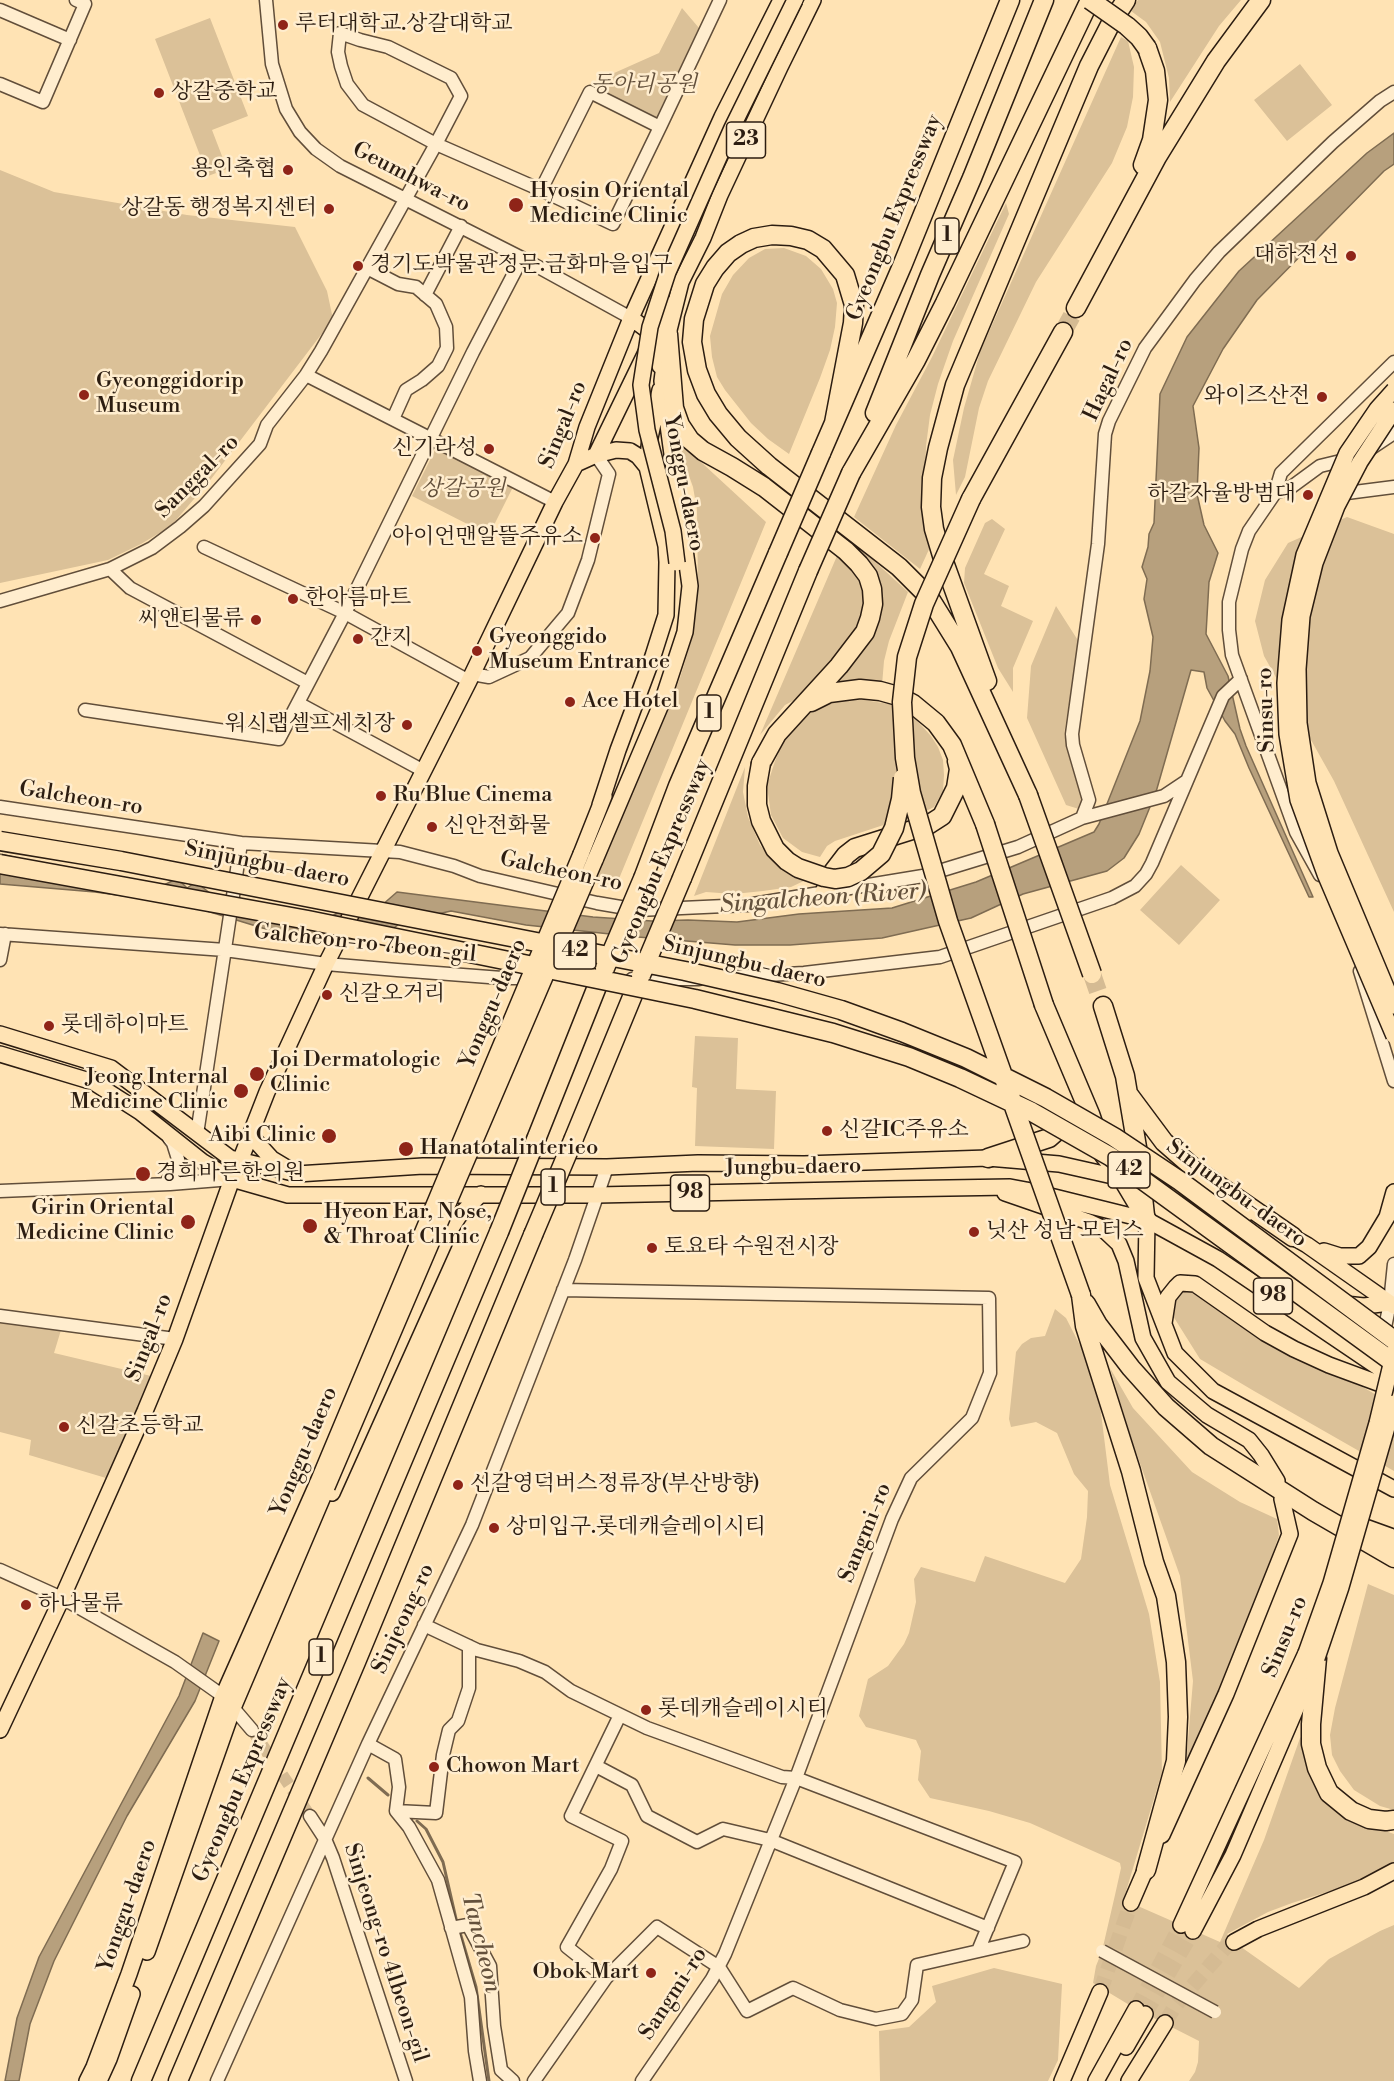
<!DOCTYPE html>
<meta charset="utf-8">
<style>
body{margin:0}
canvas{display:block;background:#ffe3b4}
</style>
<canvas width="1394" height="2081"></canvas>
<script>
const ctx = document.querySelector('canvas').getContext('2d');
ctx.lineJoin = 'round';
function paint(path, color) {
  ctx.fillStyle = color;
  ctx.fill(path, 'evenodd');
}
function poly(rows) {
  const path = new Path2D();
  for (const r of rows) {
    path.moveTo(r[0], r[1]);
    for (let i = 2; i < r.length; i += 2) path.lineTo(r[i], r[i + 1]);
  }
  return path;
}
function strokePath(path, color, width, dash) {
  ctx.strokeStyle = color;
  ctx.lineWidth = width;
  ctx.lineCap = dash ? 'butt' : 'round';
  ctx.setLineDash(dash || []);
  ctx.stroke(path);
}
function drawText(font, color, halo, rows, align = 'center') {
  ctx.font = font + ' "Libre Bodoni","Noto Serif KR",serif';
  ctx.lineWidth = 5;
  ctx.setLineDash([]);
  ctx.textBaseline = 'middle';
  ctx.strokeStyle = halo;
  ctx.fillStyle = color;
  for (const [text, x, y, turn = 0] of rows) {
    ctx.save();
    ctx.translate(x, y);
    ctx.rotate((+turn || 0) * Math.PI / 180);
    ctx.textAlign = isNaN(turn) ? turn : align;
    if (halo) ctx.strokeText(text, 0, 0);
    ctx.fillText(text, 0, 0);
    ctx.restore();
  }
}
paint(poly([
 [1138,0,1241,0,1219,26,1170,102,1169,78,1160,42,1146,22,1131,11],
 [682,8,699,28,655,120,598,90,594,82,659,53],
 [210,18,248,116,212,130,227,169,208,176,155,39],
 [1121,37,1128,41,1134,67,1133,97,1127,127,1112,163,1036,282,988,381,979,408,965,477,956,495,953,460,964,408,980,352],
 [1300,64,1332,105,1287,141,1254,100],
 [0,170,54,192,187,215,295,227,327,291,333,319,211,479,171,526,141,544,108,560,0,583],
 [1006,203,1009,214,953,341,938,384,930,415,926,446,925,481,931,545,920,569,854,517,896,425,932,357],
 [784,248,806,256,821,269,833,289,837,303,835,327,830,350,820,378,789,454,768,439,751,423,725,390,717,377,712,357,710,336,722,294,733,275,749,258,765,249],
 [676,439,766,522,616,886,607,888,597,883,596,877,654,744,680,678,691,642,694,622,698,588,697,510,693,487],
 [437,446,514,485,489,535,412,496],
 [1347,517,1394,534,1394,912,1334,781,1264,656,1255,621,1265,580,1288,543],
 [992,519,1005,529,984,574,1009,586,1001,606,1033,621,1013,668,1013,692,998,668,964,583,965,568,985,523],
 [846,535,908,592,889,641,884,661,882,685,808,693,785,705,760,735],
 [1056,606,1079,642,1064,734,1071,761,1087,798,1079,809,1066,805,1027,718,1031,666],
 [858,699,895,705,911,714,931,736,938,747,943,760,944,775,943,791,934,807,926,811,835,841,827,846,820,857,802,852,783,838,771,815,767,786,775,761,784,740,798,723,811,712,832,701],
 [745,767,743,792,748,817,760,845,776,864,794,875,808,879,791,887,763,891,734,894,706,892,694,896],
 [1181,865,1220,900,1179,945,1140,910],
 [695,1036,738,1038,736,1089,776,1091,774,1149,695,1146,697,1088,692,1087],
 [1187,1284,1373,1393,1394,1407,1394,1471,1254,1391,1200,1359,1173,1316,1176,1295],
 [1055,1309,1066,1318,1088,1361,1100,1405,1110,1485,1149,1614,1160,1682,1162,1772,1124,1898,1131,1903,1220,1942,1264,1840,1300,1738,1306,1732,1314,1770,1368,1825,1394,1834,1394,1868,1356,1883,1292,1903,1268,1912,1227,1934,1234,1942,1299,1988,1329,1959,1380,1931,1394,1925,1394,2081,1189,2081,1195,2072,1198,2062,1199,2041,1136,2009,1093,1983,1096,1966,1102,1951,1115,1895,1121,1868,1120,1863,1030,1823,989,1811,930,1798,918,1780,921,1751,916,1740,866,1727,859,1716,868,1679,888,1666,904,1644,909,1633,916,1602,914,1579,921,1567,975,1582,985,1556,1065,1583,1081,1559,1087,1517,1088,1491,1074,1474,1057,1433,1036,1422,1011,1427,1009,1419,1016,1352,1022,1344,1031,1338,1045,1336],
 [0,1322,61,1330,54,1353,151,1376,106,1478,29,1455,31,1440,0,1432],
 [1110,1368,1133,1408,1192,1472,1240,1502,1277,1519,1279,1535,1250,1621,1186,1764,1193,1681,1180,1576,1130,1435],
 [1368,1584,1394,1595,1394,1810,1380,1806,1354,1790,1340,1771,1332,1755,1330,1735,1335,1708],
 [994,1968,1062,1984,1058,2060,1048,2081,880,2081,879,2031,909,2027,936,2002,932,1986]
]), '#dbc198');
const water = poly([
 [1394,133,1394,164,1384,171,1257,300,1223,349,1193,406,1199,448,1197,494,1204,525,1218,553,1209,582,1206,634,1228,676,1240,729,1246,746,1313,897,1309,897,1249,768,1235,734,1225,721,1207,688,1204,672,1191,670,1156,792,1139,834,1124,858,1107,871,1023,894,971,918,882,938,790,945,735,945,638,937,526,925,451,911,402,922,377,940,315,940,269,930,184,904,95,892,0,884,0,854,53,866,164,885,174,880,182,883,187,888,196,882,216,898,329,918,344,909,373,913,397,892,593,917,652,921,688,920,737,922,799,914,892,908,976,882,1094,832,1099,824,1140,721,1150,671,1153,637,1144,599,1147,579,1142,567,1148,547,1149,534,1154,523,1160,394,1187,337,1239,271,1367,153,1394,133],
 [203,1633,219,1641,195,1701,127,1816,54,1961,30,2024,19,2081,5,2081,17,2018,39,1957,179,1696,203,1633]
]);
paint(water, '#b7a07d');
strokePath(water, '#7f6c52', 1.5);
strokePath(poly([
 [368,1778,388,1795],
 [417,1821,426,1829,443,1862,457,1923],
 [459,1929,476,1987,489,2081]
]), '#7f6c52', 3);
strokePath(poly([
 [252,1730,310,1816]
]), '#d5bb93', 12, [12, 6]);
strokePath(poly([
 [1100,1992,1131,1903],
 [1136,2009,1181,1925],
 [1145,2014,1193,1931],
 [1165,2023,1175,2006,1225,1948,1234,1942]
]), '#d5bb93', 15, [15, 8]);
strokePath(poly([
 [1063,332,1076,308],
 [1092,974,1103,1006]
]), '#d5bb93', 18, [18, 9]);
const minor = poly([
 [266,0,272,64,286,109,300,132,316,149,340,166,522,258,631,318],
 [0,10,70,40],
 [0,84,43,102,85,4,76,0],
 [541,190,590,92,660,127,720,0],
 [367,268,398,284,416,287,436,304,446,327,447,348,438,366,422,380,406,390,393,419],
 [425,295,461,226],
 [306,375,555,502],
 [1370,449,1394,433],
 [1275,493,1290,488,1320,466,1349,459],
 [1339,494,1394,487],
 [204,547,345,613,473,352,522,258],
 [110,569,130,588,308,683],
 [0,601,110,569,152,548,180,527,204,506,260,444,267,425,306,375,321,351,436,144,461,96,451,78,388,47,360,40,340,33,338,52,341,66,347,84,363,105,436,144,541,190,613,224,660,127],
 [472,674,489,677,530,658,568,613,588,560,609,474,596,455],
 [298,703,422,770],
 [85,710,279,739,345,613,469,681],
 [0,807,241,843,400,852,454,866,480,876,597,903,638,910,747,905,923,876,1018,847,1082,818,1164,796,1185,782],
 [1082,818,1089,800,1073,745,1072,734,1098,544,1105,434,1109,421,1145,348,1195,280,1219,252,1333,142,1380,101,1394,92],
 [1320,875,1296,832,1232,655,1229,630,1229,602,1242,549,1249,531,1275,493,1281,473,1394,362],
 [0,934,225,950,326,964,397,970,502,978,537,978],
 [0,960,5,934],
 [1360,971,1394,1081],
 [731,977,804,973,940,957,1112,898,1135,886,1146,874,1152,863,1223,696,1241,679],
 [632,979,699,979],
 [197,1134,241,843],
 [165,1184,176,1168,178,1159,173,1143,169,1138],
 [0,1191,170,1184,232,1179,240,1161],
 [563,1290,989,1298,990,1373,972,1418,911,1478,892,1519,796,1778,725,1954,712,1979,642,2081],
 [0,1316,175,1339],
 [1383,1337,1390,1303,1394,1264],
 [0,1570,62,1598,175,1662,223,1696,252,1730],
 [424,1625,477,1650,519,1661,545,1672,571,1691,647,1728,782,1777,796,1778,1015,1862,978,1951],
 [368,1744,395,1759,399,1787,396,1811,409,1827,438,1880,471,1997,475,2051,480,2081],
 [596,1766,632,1785,647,1816,697,1842,723,1829,770,1840,988,1928],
 [396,1811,436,1813,443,1755,449,1730,458,1721,469,1688,469,1646],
 [310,1816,325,1839,333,1858,406,2081],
 [451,1928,468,1925,490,1966,494,2026,501,2070,513,2081],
 [606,1978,567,1947,611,1869,622,1841,571,1816,620,1715],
 [217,2081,368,1744,472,1525,575,1260,607,1167],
 [534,2081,606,1978,657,1927,719,1967,747,2011,793,1988,840,2010,876,2019,902,2014,912,2000,917,1965,1023,1941]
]);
const major = poly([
 [631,318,654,335,660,366],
 [596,455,616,450,630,451,638,456,647,467],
 [576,464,596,455,669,305],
 [600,805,618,750,653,656,666,615,667,562,666,546,647,467,650,438,660,390],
 [581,854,604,796],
 [595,860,662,702,685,632,690,586,662,381,668,334,681,282,703,238,720,195,780,67,813,0],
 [0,1034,111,1068,230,1158,297,1174,423,1166,607,1167,698,1163,804,1164,988,1158,1059,1164,1126,1179],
 [0,1054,93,1082,140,1112,203,1162,223,1174,232,1179,288,1195,597,1195,888,1189,1010,1187,1026,1190,1147,1220,1218,1259,1394,1378],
 [251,1136,272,1159,287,1168],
 [240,1161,267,1092,326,964,469,681,555,502,576,464,587,427,631,318,722,117,781,0],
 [1143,1183,1147,1220,1146,1278,1175,1353,1213,1391,1394,1489],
 [1150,1184,1180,1190,1231,1205,1247,1213],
 [1005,1193,1089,1222,1102,1228,1119,1244,1126,1261,1143,1338,1168,1382,1207,1415,1249,1440,1261,1455,1277,1481],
 [1284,1232,1307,1245,1394,1306],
 [1324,1251,1340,1256,1359,1256,1369,1247,1387,1217,1394,1192],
 [1301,1292,1335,1303,1364,1306,1390,1303],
 [1164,1323,1168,1297,1176,1287,1180,1283,1195,1284,1265,1333,1294,1349,1329,1365,1394,1389],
 [332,1493,450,1230,459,1216,481,1194],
 [0,1730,62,1598,145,1411,175,1339,232,1179],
 [1162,1835,1226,1694,1290,1534,1282,1499],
 [1131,1903,1150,1859],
 [1181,1925,1306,1653],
 [1193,1931,1233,1855,1313,1669],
 [1234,1942,1258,1929,1364,1887,1394,1871],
 [147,1952,233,1708,327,1487],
 [1126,2047,1145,2014],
 [87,2081,94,2067,129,1974,223,1696,318,1482],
 [99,2081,109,2059,132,1994],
 [1062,2081,1100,1992],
 [1096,2081,1136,2009],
 [1129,2081,1165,2023]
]);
const highway = poly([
 [1143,165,1152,140,1158,100,1155,71,1147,48],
 [1076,308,1157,157,1216,61,1261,0],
 [668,334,674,408,680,425,690,440,703,451,732,467,764,487,846,551,859,564,868,576,872,589,873,604,870,618,865,632,839,666,777,734,761,763],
 [875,413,930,275,972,178,1044,0],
 [834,423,853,323,854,305,845,275,823,249,808,240,791,236,772,235,754,238,741,244,728,253,715,268,705,284,694,319,692,342,697,370,706,394,718,414,738,438,769,466,899,567,929,597,960,647,1028,795],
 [821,453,902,266,1010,0],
 [851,473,916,360,945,303,1090,0],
 [971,499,1063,332],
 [987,681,943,559,934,529,931,507,932,478,938,448,955,385,1089,66,1111,23,1126,0],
 [811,702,829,693,860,689,880,691,898,696,913,704,936,723,952,745,985,824],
 [644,876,678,786,778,553],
 [682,878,808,571],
 [824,894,833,872,846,855,855,848,928,825,942,816,956,788,959,769,957,761],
 [1044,1005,1090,1114,1104,1155,1122,1178,1147,1220],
 [1103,1006,1125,1076,1143,1183],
 [1129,1095,1164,1142,1196,1170,1293,1237],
 [537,1137,598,984],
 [574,1138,637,985],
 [988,1158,1049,1138,1065,1124,1069,1116],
 [1081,1295,1085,1326,1131,1471,1154,1562,1166,1596,1176,1662,1178,1717,1176,1761,1146,1870],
 [1086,1304,1098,1325,1131,1368,1166,1407,1211,1446,1313,1511,1394,1558],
 [1355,1525,1394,1539],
 [1317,1658,1311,1724,1311,1744,1317,1768,1329,1793,1351,1811,1369,1819,1386,1821,1394,1820],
 [141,2081,499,1232],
 [178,2081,356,1662,533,1235]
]);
strokePath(minor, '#614e3a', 15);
strokePath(major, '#2c1d11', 18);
strokePath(highway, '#2c1d11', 21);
strokePath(minor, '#ffedce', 12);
strokePath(major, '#ffe3b4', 15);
strokePath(highway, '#ffe3b4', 18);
const minorBridge = poly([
 [1102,1951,1215,2012]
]);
const majorBridge = poly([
 [1394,390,1377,409,1347,453,1304,555,1290,620,1285,683,1287,734,1298,800,1325,874,1394,1036],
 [1394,410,1360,462,1337,506,1315,563,1302,616,1298,669,1299,723,1308,783,1330,853,1394,1006],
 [677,563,673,531,647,430,641,385,650,327,668,272,732,128,795,0],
 [318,1482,581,854],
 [327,1487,595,860],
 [1306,1653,1331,1583,1377,1423,1394,1352],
 [1317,1658,1341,1587,1394,1403]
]);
const highwayBridge = poly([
 [1090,0,1127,26,1139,37,1147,48],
 [971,499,924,604,907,657,902,702,905,758,911,793,948,921,1081,1295],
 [778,553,821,453],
 [808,571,851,473],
 [761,763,757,786,757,805,761,821,775,849,787,861,798,868,824,877,835,879,848,877,861,871,881,854,894,828,901,799,903,778],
 [1028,795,1092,974],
 [985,824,1044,1005],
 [0,841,121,861,685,971,777,992,841,1010,902,1032,966,1058,1046,1098,1114,1137,1180,1181,1394,1340],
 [0,864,308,920,695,999,833,1033,909,1057,960,1078,1032,1112,1111,1157,1394,1363],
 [605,968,644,876],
 [641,975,682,878],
 [499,1232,537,1137],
 [533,1235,574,1138]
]);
strokePath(minorBridge, '#614e3a', 15, []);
strokePath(majorBridge, '#2c1d11', 18, []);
strokePath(highwayBridge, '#2c1d11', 21, []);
strokePath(minorBridge, '#ffedce', 12);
strokePath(majorBridge, '#ffe3b4', 15);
strokePath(highwayBridge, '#ffe3b4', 18);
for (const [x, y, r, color] of [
 [283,25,6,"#8f2418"],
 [159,93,6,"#8f2418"],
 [288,170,6,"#8f2418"],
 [516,205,8,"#8f2418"],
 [329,209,6,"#8f2418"],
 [1351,256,6,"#8f2418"],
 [358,266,6,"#8f2418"],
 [84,395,6,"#8f2418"],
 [1322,397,6,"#8f2418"],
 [489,449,6,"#8f2418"],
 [1308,495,6,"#8f2418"],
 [595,538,6,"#8f2418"],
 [293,599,6,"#8f2418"],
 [256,620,6,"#8f2418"],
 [358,639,6,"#8f2418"],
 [477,651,6,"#8f2418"],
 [570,702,6,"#8f2418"],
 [407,725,6,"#8f2418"],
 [381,796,6,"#8f2418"],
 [432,827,6,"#8f2418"],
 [327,995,6,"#8f2418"],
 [49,1026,6,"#8f2418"],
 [257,1074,8,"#8f2418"],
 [241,1091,8,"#8f2418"],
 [827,1131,6,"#8f2418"],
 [329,1136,8,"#8f2418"],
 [406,1149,8,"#8f2418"],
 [143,1174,8,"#8f2418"],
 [188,1222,8,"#8f2418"],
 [310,1226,8,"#8f2418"],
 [974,1232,6,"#8f2418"],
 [652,1248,6,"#8f2418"],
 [64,1427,6,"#8f2418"],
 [458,1485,6,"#8f2418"],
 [494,1528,6,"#8f2418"],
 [26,1605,6,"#8f2418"],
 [646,1710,6,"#8f2418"],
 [434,1767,6,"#8f2418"],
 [651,1973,6,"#8f2418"]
]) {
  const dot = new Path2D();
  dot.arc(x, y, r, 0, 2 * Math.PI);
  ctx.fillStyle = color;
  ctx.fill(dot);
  strokePath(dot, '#ffedce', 2);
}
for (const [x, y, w] of [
 [746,140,39],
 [947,236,24],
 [709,713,24],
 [575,951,42],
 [1129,1170,42],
 [553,1187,24],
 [690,1193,39],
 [1273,1296,39],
 [321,1657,24]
]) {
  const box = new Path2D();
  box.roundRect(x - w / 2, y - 18, w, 36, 4.5);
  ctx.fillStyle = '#ffedce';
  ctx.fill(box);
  strokePath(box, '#2c1d11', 1.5);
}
drawText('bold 21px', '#2c1d11', null, [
 ["23",746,140],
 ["1",947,236],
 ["1",709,713],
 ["42",575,951],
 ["42",1129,1170],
 ["1",553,1187],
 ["98",690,1193],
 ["98",1273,1296],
 ["1",321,1657]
]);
drawText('22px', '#2c1d11', '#ffedce', [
 ["루터대학교.상갈대학교",295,25],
 ["상갈중학교",171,93],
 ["용인축협",276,170,"right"],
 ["Hyosin Oriental",530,192],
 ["Medicine Clinic",530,217],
 ["상갈동 행정복지센터",317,209,"right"],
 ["대하전선",1339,256,"right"],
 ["경기도박물관정문.금화마을입구",370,266],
 ["Gyeonggidorip",96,382],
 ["Museum",96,407],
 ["와이즈산전",1310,397,"right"],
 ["신기라성",477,449,"right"],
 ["하갈자율방범대",1296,495,"right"],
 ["아이언맨알뜰주유소",583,538,"right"],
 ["한아름마트",305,599],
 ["씨앤티물류",244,620,"right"],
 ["Gyeonggido",489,638],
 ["Museum Entrance",489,663],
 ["간지",370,639],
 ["Ace Hotel",582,702],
 ["워시랩셀프세치장",395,725,"right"],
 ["Ru Blue Cinema",393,796],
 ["신안전화물",444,827],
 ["신갈오거리",339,995],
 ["롯데하이마트",61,1026],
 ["Joi Dermatologic",270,1061],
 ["Clinic",270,1086],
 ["Jeong Internal",228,1078,"right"],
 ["Medicine Clinic",228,1103,"right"],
 ["신갈IC주유소",839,1131],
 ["Aibi Clinic",316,1136,"right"],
 ["Hanatotalinterieo",420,1149],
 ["경희바른한의원",156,1174],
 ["Girin Oriental",174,1209,"right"],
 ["Medicine Clinic",174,1234,"right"],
 ["Hyeon Ear, Nose,",324,1213],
 ["& Throat Clinic",324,1238],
 ["닛산 성남 모터스",986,1232],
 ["토요타 수원전시장",664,1248],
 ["신갈초등학교",76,1427],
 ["신갈영덕버스정류장(부산방향)",470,1485],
 ["상미입구.롯데캐슬레이시티",506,1528],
 ["하나물류",38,1605],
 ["롯데캐슬레이시티",658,1710],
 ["Chowon Mart",446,1767],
 ["Obok Mart",639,1973,"right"]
], 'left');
drawText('italic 22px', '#614e3a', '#ffedce', [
 ["동아리공원",644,86],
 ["상갈공원",463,490]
]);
drawText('22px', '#2c1d11', '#ffedce', [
 ["Geumhwa-ro",411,178,27],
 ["Gyeongbu Expressway",895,218,-68],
 ["Hagal-ro",1109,380,-65],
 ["Singal-ro",564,425,-68],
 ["Sanggal-ro",198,477,-45],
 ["Yonggu-daero",683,483,79],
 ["Sinsu-ro",1267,710,-92],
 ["Galcheon-ro",81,799,9],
 ["Gyeongbu Expressway",662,862,-67],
 ["Sinjungbu-daero",267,865,11],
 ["Galcheon-ro",561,872,12],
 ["Galcheon-ro 7beon-gil",365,944,6],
 ["Sinjungbu-daero",744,963,13],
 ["Yonggu-daero",494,1004,-67],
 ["Jungbu-daero",793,1168,-1],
 ["Sinjungbu-daero",1236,1194,36],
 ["Singal-ro",150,1338,-69],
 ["Yonggu-daero",305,1452,-67],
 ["Sangmi-ro",866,1533,-68],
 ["Sinjeong-ro",404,1619,-65],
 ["Sinsu-ro",1286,1637,-68],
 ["Gyeongbu Expressway",243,1780,-67],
 ["Yonggu-daero",128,1906,-71],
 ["Sinjeong-ro 41beon-gil",385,1953,72],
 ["Sangmi-ro",674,1994,-57]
]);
drawText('italic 24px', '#64513c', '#ffedce', [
 ["Singalcheon (River)",823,899,-4],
 ["Tancheon",480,1943,76]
]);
</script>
